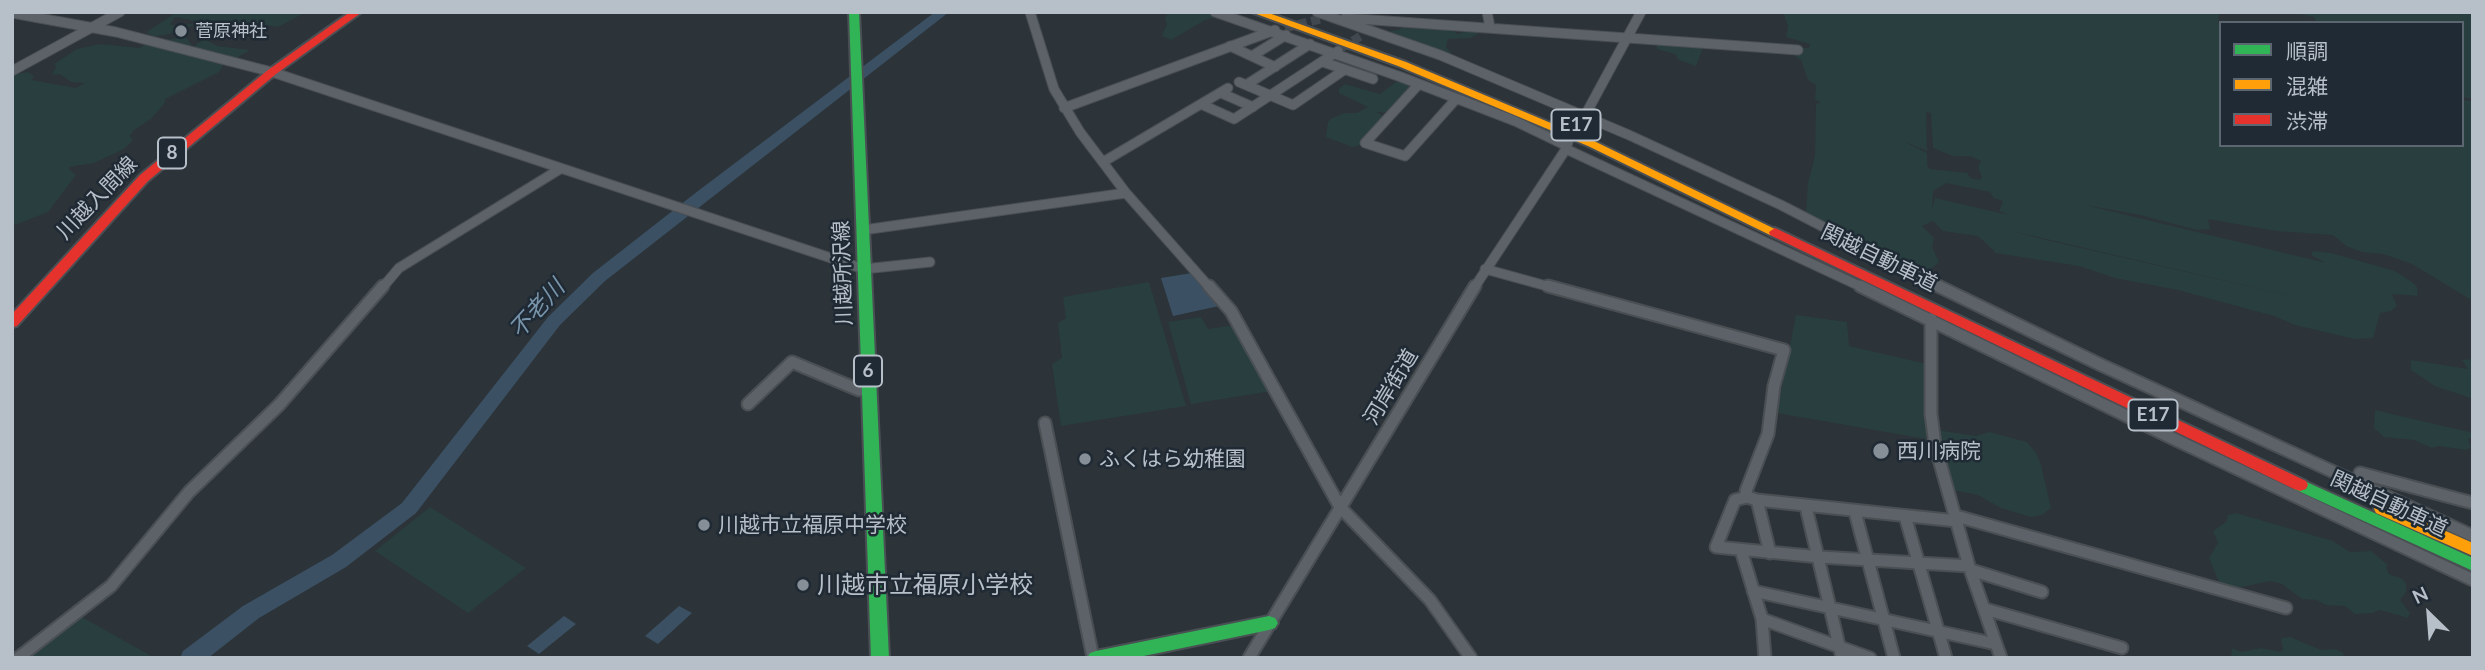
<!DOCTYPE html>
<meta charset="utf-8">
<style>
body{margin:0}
#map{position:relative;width:2485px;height:670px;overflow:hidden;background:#2c3339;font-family:Lato,"Noto Sans JP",sans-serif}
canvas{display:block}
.frame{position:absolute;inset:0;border:14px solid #b7c0c9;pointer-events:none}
.legend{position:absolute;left:2219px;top:21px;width:245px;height:126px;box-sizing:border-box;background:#1f2a34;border:2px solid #5c6670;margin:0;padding:9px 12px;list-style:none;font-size:21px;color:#b7c0c9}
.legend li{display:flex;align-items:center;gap:14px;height:35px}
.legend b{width:35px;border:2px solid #5c6670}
.north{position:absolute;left:2394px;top:579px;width:70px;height:70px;-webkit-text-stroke:5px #1f2a34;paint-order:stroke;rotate:335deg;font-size:19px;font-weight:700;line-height:28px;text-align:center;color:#b7c0c9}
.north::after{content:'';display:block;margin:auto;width:24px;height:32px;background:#b7c0c9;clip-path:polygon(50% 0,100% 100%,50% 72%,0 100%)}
</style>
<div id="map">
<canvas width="2485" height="670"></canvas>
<div class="frame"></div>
<ul class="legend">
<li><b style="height:9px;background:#30b455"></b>順調</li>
<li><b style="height:9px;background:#ff9f0a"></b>混雑</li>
<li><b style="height:9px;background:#e5322d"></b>渋滞</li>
</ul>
<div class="north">N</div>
</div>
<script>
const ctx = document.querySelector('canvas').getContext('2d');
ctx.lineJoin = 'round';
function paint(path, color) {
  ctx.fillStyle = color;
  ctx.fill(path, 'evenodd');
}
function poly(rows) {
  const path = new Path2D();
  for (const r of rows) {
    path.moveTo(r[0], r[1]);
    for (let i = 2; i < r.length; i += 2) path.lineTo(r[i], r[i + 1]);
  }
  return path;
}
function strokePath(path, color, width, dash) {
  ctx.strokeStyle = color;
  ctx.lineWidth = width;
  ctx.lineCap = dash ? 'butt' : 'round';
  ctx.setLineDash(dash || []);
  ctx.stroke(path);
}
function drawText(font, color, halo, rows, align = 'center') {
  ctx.font = font + ' Lato,"Noto Sans JP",sans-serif';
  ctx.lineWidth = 5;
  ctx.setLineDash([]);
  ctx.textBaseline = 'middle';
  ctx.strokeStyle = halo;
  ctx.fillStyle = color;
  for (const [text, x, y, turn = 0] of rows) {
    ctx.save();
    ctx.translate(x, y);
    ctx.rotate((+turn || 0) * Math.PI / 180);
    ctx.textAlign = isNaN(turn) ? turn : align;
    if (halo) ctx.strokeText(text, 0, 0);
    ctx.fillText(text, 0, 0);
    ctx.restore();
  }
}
paint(poly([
 [166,12,306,12,278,27,259,24,247,30,237,28,209,39,208,41,217,46,250,50,233,60,218,60,223,65,219,72,165,99,164,104,151,119,134,130,130,136,133,140,124,149,94,163,69,167,69,169,76,175,48,212,12,226,12,75,28,72,34,76,32,80,76,88,85,83,71,82,60,74,52,75,56,67,54,64,77,49,100,44,139,48,151,42,186,37,193,47,221,26,175,17,170,25,197,24,169,34,151,37,152,35,146,33,148,31,173,15],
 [1168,12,1209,12,1219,16,1205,20,1171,40,1162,36,1167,24,1165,19],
 [1783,12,2220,12,2218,21,2221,37,2221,145,2462,145,2462,100,2473,101,2473,301,2412,264,2383,254,2362,252,2346,246,2333,235,2276,231,2208,219,2210,229,2197,230,2140,215,2085,205,2326,263,2311,255,2313,251,2331,253,2395,271,2412,282,2417,287,2418,296,2392,294,2397,306,2391,311,2380,313,2373,338,2355,339,2295,325,2274,316,2178,290,2115,278,2079,266,1996,253,1978,236,1943,231,1933,221,1922,226,1934,238,1932,247,1939,262,1931,269,1911,269,1806,214,1808,183,1815,156,1816,104,1821,102,1815,100,1816,85,1808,80,1801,60,1793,54,1793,48,1809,48,1810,44,1786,37,1788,26],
 [1926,112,1931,113,1933,148,1953,156,1970,156,1981,161,1978,167,1982,177,1980,180,1970,178,1968,173,1930,169,1927,166,1927,153,1901,140,1927,151],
 [1946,183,1990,192,1994,198,2003,201,1999,211,2009,215,1935,198,1932,210,1933,191],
 [2012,231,2304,299,2042,239],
 [2291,12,2473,12,2473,98,2465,98,2462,92,2462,23,2324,23,2316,21,2314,17],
 [1407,24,1452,29,1457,34,1464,32,1462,28,1478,31,1478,34,1470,38,1448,39,1446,47,1454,56,1379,39,1391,31,1399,30],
 [1657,44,1704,45,1696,66,1679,60,1675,54,1657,49],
 [1404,80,1415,85,1389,113,1376,112,1385,117,1358,146,1352,147,1326,137,1328,122,1332,118,1345,113,1357,113,1368,107,1339,93,1339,89,1345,84,1380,94,1396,82],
 [1149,282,1186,406,1061,426,1052,364,1062,358,1058,323,1066,318,1063,297],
 [1796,315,1847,322,1849,346,1927,364,1926,439,1777,413],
 [1201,317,1208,329,1235,325,1272,391,1191,404,1168,322],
 [2473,359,2473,399,2435,386,2411,370,2411,360,2468,369,2462,360],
 [2375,410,2473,433,2473,438,2468,439,2471,448,2466,450,2438,446,2432,448,2414,440,2384,437,2374,428],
 [1937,430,1976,436,1989,432,2027,442,2036,453,2041,465,2051,508,2042,515,2031,517,2001,508,1978,495,1952,490],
 [430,507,526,568,468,613,375,551],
 [2236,513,2333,541,2350,552,2371,551,2388,565,2386,567,2389,574,2403,579,2406,584,2406,592,2400,600,2410,613,2408,618,2380,610,2373,613,2355,614,2345,606,2326,605,2317,600,2302,599,2282,584,2270,581,2232,589,2219,582,2209,558,2218,543,2213,531,2226,522,2228,515],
 [80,616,155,658,23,658],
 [2290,637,2321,650,2335,649,2344,653,2343,658,2231,658,2232,648,2242,652,2261,648,2280,652,2283,650,2281,638]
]), '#293e3e');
paint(poly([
 [1192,273,1219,306,1173,316,1161,278],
 [679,606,692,613,658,644,645,636],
 [564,616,576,624,539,654,527,646]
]), '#3b5163');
paint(poly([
 [935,12,949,12,605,281,560,325,416,513,346,567,259,618,208,658,180,658,183,651,243,606,332,555,402,503,548,317,593,273,698,191,935,12]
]), '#3b5163');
strokePath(poly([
 [1285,28,1320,19],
 [1341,48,1364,34],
 [1569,139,1582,121]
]), '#41484f', 9, [9, 4.5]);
const streetFar1 = poly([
 [1030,12,1054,89,1080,132,1126,193,1210,288],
 [1215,12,1401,77,1515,121,1567,146],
 [1317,12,1440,55,1629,135,1781,205,1942,288],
 [1487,12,1490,27],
 [12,13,116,32,272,72,864,269,930,262],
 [1345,18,1798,50],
 [1230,46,1275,67],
 [1252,56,1286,35],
 [1323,62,1373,79],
 [12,71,120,12],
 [1239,82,1293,105,1344,70],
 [1419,84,1365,143,1405,156,1456,99],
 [1246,85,1310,44],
 [1221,93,1253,107],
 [1203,105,1234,119,1338,51],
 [1064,108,1275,30],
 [1582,121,1641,12],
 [1566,149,1864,288],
 [1103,162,1228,88],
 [863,230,1126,193],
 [1485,269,1554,288],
 [382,288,399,268,560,169],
 [1474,288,1566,149,1569,139]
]);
const street = poly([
 [1209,286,1231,311,1340,507,1430,600,1471,658],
 [1548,286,1784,350,1774,386,1768,434,1746,491,1747,497,1757,500],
 [1860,286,2172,438,2473,580],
 [1938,286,2099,364,2473,536],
 [1931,319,1931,414,1935,445,1969,566,2001,658],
 [748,404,792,362,859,390,869,390],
 [1045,423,1093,658],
 [2364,487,2360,473,2473,503],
 [1747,497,1735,500,1716,547,1820,557,1969,566],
 [1806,507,1842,658],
 [1855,512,1894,658],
 [1905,516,1946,658],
 [1956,516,2286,608],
 [1741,550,1762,619,1765,658],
 [1770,553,1757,500,1957,521],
 [1971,570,2042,592],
 [1753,591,1996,644],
 [1985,609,2122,648],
 [1762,619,1870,658],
 [18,658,111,586,189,492,279,405,383,286],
 [1249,658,1475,286]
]);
const fast = poly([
 [849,12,859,12,889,658,871,658,849,12],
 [2300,479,2473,558,2473,571,2294,489,2292,485,2294,481,2300,479],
 [1269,616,1275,618,1278,623,1275,628,1269,630,1134,658,1087,658,1090,653,1096,651,1269,616]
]);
const slow = poly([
 [1251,12,1266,12,1406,62,1596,142,1781,232,1775,236,1770,235,1588,146,1398,66,1251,12],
 [2382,503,2473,543,2473,556,2376,513,2374,509,2376,505,2382,503]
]);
const jam = poly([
 [350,12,362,12,276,74,148,181,17,326,12,327,12,314,140,175,268,70,350,12],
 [1775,228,2306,481,2308,485,2306,489,2300,491,2294,489,1770,235,1769,232,1775,228]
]);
strokePath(streetFar1, '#4a4f54', 11);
strokePath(street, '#4a4f54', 15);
strokePath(fast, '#4a4f54', 4);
strokePath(slow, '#4a4f54', 4);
strokePath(jam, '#4a4f54', 4);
strokePath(streetFar1, '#5c6267', 9);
strokePath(street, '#5c6267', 11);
paint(fast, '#30b455');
paint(slow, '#ff9f0a');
paint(jam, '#e5322d');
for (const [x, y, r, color] of [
 [181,31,7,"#868f97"],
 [1881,451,9,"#868f97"],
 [1085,459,7,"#868f97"],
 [704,525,7,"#868f97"],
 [803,585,7,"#868f97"]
]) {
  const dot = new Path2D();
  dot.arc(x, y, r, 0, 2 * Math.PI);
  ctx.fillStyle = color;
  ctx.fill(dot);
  strokePath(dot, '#1f2a34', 2.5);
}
drawText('18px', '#b7c0c9', '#1f2a34', [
 ["菅原神社",195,31]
], 'left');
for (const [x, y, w] of [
 [1576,125,49],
 [172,153,28],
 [868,371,28],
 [2153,415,49]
]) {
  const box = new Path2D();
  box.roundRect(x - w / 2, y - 15.5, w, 31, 5);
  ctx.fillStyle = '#1f2a34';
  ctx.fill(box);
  strokePath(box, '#b7c0c9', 2);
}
drawText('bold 19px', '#b7c0c9', null, [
 ["E17",1576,125],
 ["8",172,153],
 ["6",868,371],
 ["E17",2153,415]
]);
drawText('21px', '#b7c0c9', '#1f2a34', [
 ["川越入間線",97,198,-46],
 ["関越自動車道",1879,258,26],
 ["川越所沢線",843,273,-92],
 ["河岸街道",1391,387,-59],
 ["関越自動車道",2389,504,25]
]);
drawText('21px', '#b7c0c9', '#1f2a34', [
 ["西川病院",1897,451],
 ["ふくはら幼稚園",1099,459],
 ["川越市立福原中学校",718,525]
], 'left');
drawText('italic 23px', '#7895ab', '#1f2a34', [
 ["不老川",537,309,-48]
]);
drawText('24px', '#b7c0c9', '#1f2a34', [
 ["川越市立福原小学校",817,585]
], 'left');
</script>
